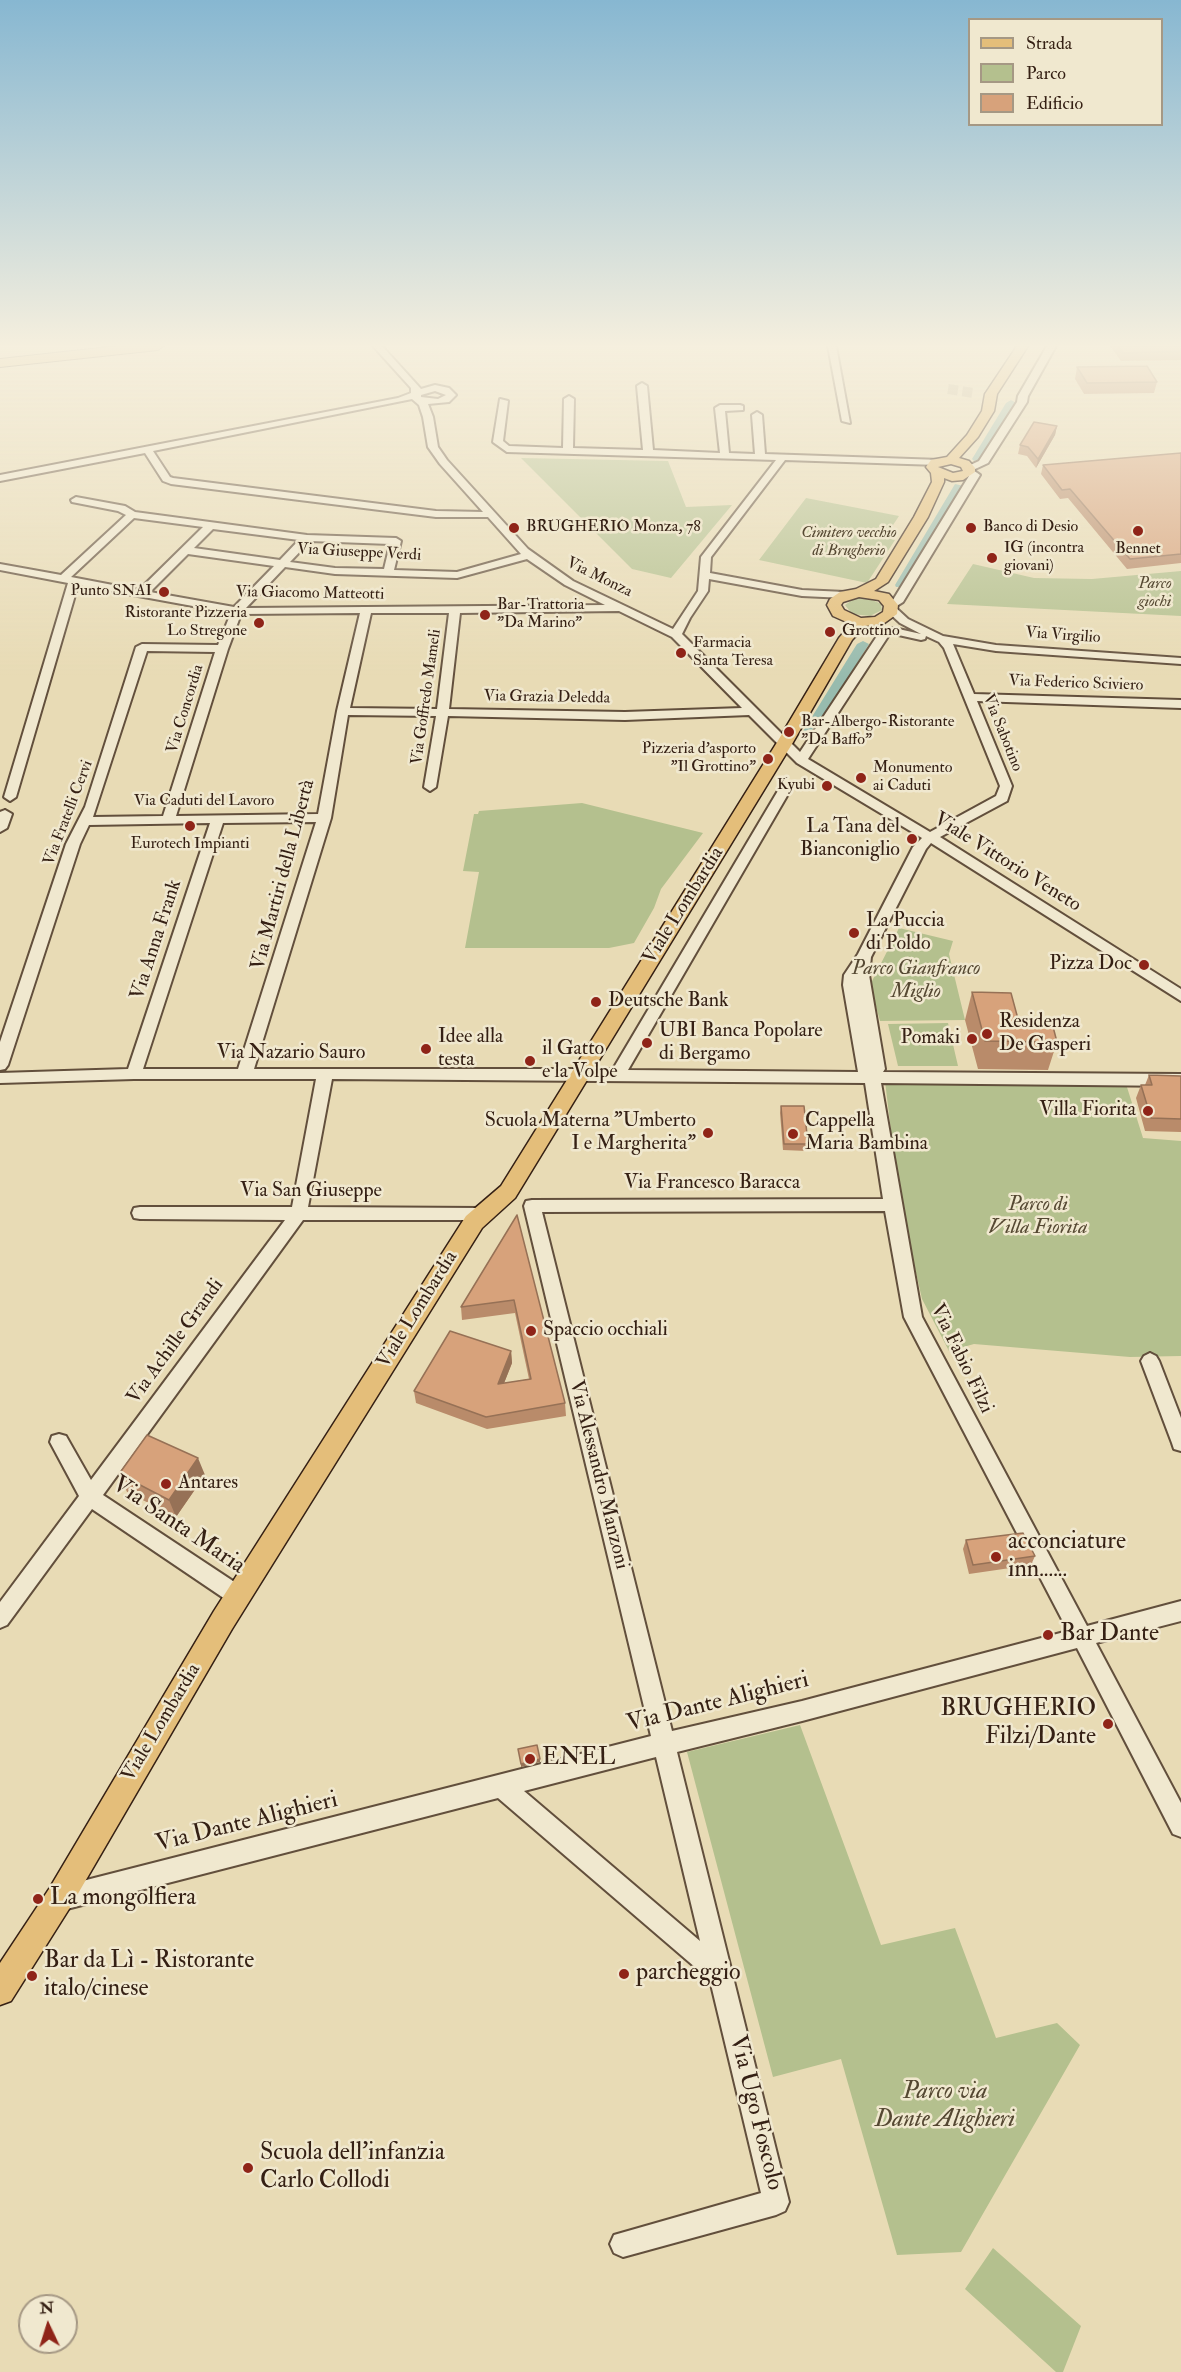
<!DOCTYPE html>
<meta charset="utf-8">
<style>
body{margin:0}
#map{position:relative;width:1181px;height:2372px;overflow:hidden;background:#e8dbb5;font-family:"IM FELL Double Pica",serif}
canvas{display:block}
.legend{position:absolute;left:968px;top:18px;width:195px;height:108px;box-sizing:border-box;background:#f0e8cf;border:2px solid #a59884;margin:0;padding:8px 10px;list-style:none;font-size:18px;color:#352014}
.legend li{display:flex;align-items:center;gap:12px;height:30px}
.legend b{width:30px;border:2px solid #a59884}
.north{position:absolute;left:18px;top:2294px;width:60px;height:60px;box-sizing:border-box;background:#f0e8cf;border:2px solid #a59884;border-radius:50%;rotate:356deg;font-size:16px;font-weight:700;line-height:24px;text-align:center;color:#352014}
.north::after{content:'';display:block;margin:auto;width:21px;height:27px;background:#8f2418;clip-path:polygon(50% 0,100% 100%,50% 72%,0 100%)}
</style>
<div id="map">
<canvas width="1181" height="2372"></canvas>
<ul class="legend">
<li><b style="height:8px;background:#e4be7a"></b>Strada</li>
<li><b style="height:16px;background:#b4c08e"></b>Parco</li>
<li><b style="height:16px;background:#d7a27b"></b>Edificio</li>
</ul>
<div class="north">N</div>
</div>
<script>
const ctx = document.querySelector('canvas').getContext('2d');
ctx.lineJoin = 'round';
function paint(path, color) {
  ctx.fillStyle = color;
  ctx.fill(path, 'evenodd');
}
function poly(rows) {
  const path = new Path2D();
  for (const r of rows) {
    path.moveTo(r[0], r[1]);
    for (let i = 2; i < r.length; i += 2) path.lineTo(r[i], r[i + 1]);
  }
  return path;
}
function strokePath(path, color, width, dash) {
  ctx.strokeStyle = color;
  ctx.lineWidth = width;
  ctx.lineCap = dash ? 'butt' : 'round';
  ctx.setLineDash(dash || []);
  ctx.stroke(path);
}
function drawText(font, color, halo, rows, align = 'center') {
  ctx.font = font + ' "IM FELL Double Pica",serif';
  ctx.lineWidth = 5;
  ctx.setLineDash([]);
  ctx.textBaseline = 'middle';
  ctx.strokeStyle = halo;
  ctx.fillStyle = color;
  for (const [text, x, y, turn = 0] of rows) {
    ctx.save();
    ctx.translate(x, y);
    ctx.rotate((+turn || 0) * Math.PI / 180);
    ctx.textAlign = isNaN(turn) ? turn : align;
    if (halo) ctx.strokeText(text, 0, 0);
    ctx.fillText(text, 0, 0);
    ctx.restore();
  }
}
paint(poly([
 [521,458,668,461,686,507,732,505,671,578,632,569],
 [806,498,899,516,885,537,895,540,867,583,759,560],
 [973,564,1034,578,1092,579,1181,571,1181,616,947,604],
 [855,598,867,598,877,602,881,604,882,610,870,616,852,614,845,605],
 [582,803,703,833,661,889,654,908,634,943,609,948,465,948,479,872,463,871,474,814,478,814,479,811],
 [899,928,953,941,949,954,965,1020,880,1021,870,985],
 [948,1023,958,1066,898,1066,888,1024],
 [885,1081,1126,1084,1143,1138,1181,1141,1181,1356,1130,1357,974,1344,949,1351,922,1299,899,1198],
 [800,1725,881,1945,955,1928,996,2038,1057,2023,1080,2045,961,2252,897,2255,841,2059,773,2077,687,1752],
 [993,2248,1081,2326,1063,2372,1056,2372,965,2289]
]), '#b4c08e');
paint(poly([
 [1011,400,1016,403,982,459,974,461,972,459,1006,403,1011,400],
 [955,484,964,486,905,585,904,587,896,587,895,585,955,484],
 [863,641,869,644,814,733,808,737,804,736,802,733,857,644,863,641]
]), '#97bbae');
strokePath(poly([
 [948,389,974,393]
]), '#c4b695', 10, [10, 4.5]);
const minor = poly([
 [373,346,382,346,421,389,435,385,449,388,456,395,449,402,428,404,433,417,438,447,447,460,528,549,573,581,673,629,698,591,701,557,776,460,507,452,493,442,500,399,508,401,503,441,509,446,563,448,564,399,569,396,574,399,573,448,643,450,637,386,642,383,647,386,653,450,720,453,715,408,720,405,740,405,743,406,743,410,725,411,729,453,755,454,752,415,757,412,762,415,765,454,941,460,941,464,938,465,785,460,711,557,710,573,802,590,845,592,850,595,845,598,802,596,709,579,708,591,690,618,682,634,800,752,881,630,894,628,921,634,900,623,888,612,885,605,893,600,969,476,964,472,964,468,979,461,1017,402,1018,396,1047,346,1056,346,1028,396,1027,402,988,463,973,470,980,475,903,602,895,607,908,619,943,636,996,645,1181,658,1181,664,996,651,953,644,974,694,1181,700,1181,708,977,701,1012,786,1007,801,940,837,1181,989,1181,1001,931,843,926,849,871,957,869,975,885,1069,883,1072,1181,1074,1181,1086,881,1083,922,1317,1087,1626,1181,1601,1181,1621,1096,1643,1181,1803,1181,1837,1173,1834,1077,1648,802,1721,677,1752,789,2202,785,2211,776,2215,623,2257,614,2253,610,2244,614,2235,761,2193,710,1980,498,1798,59,1911,51,1907,47,1899,51,1891,59,1887,651,1736,524,1206,526,1201,532,1200,883,1199,865,1083,332,1079,308,1207,481,1208,487,1209,489,1214,487,1219,481,1220,303,1220,103,1495,245,1589,248,1596,245,1603,238,1605,231,1603,92,1509,7,1625,0,1628,0,1602,79,1496,50,1442,52,1436,59,1434,66,1436,91,1480,285,1220,140,1219,134,1218,132,1213,134,1208,140,1207,292,1207,316,1079,134,1079,0,1083,0,1073,128,1069,210,823,89,825,80,844,8,1065,5,1069,0,1070,0,1042,66,844,85,807,136,647,142,644,218,645,231,613,78,585,16,797,10,801,4,797,68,583,0,570,0,564,61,575,126,515,118,511,72,502,71,500,76,497,125,506,135,512,307,535,396,538,401,541,394,570,457,572,521,554,488,517,436,517,171,484,163,481,145,453,0,481,0,475,398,398,411,393,411,388,373,346],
 [435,391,446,395,438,399,421,397,421,395,435,391],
 [412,399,419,405,423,417,428,447,440,464,483,512,436,511,173,478,170,477,153,451,412,399],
 [134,518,203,527,139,590,71,577,134,518],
 [213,529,299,540,280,560,194,548,213,529],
 [310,541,390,544,384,569,335,568,290,562,310,541],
 [188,554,274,566,234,607,150,592,188,554],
 [527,559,565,585,605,605,246,608,285,567,335,574,457,578,527,559],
 [619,611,672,637,742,708,625,712,449,709,460,613,619,611],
 [360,613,337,711,318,814,176,816,228,649,241,614,360,613],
 [371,613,449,613,437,709,350,708,371,613],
 [894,634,921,640,925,639,926,636,939,642,944,648,1000,786,996,796,930,832,808,759,889,635,894,634],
 [147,651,215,652,163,816,93,817,147,651],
 [348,715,436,716,424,787,430,791,436,787,448,716,625,720,749,715,797,763,922,838,913,847,858,954,844,975,843,985,858,1072,628,1070,791,789,785,785,779,789,613,1069,254,1069,331,818,348,715],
 [316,822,238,1069,143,1069,223,823,316,822],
 [885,1211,904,1317,1068,1631,802,1701,672,1731,542,1212,885,1211],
 [656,1757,700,1941,524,1791,656,1757],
 [828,346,836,346,850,423,842,421,828,346],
 [5,810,12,814,7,828,0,832,0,812,5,810],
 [1150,1353,1156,1356,1159,1361,1181,1418,1181,1451,1174,1449,1172,1443,1141,1361,1144,1356,1150,1353]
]);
const major = poly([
 [1017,346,1028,346,997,394,994,411,978,437,959,458,969,461,975,468,975,472,963,480,952,481,944,478,944,482,928,517,888,582,874,591,889,594,898,605,897,614,883,624,865,626,852,640,792,744,515,1198,482,1228,232,1629,69,1909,11,2001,0,2005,0,1963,49,1889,214,1611,466,1216,501,1186,776,744,839,638,851,624,833,616,827,605,830,599,840,592,856,589,876,579,914,517,932,482,931,473,926,467,931,460,947,457,967,435,982,411,985,394,1017,346],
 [951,464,961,467,963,471,953,473,938,467,951,464],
 [859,597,879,600,884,606,883,612,875,617,861,618,844,610,841,605,843,602,859,597]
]);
const highway = poly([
 [118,346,164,346,158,350,0,367,0,359,118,346]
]);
strokePath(minor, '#624f3c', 4);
strokePath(major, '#352014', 3);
strokePath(highway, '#352014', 2);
paint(minor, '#f0e8cf');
paint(major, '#e4be7a');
paint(highway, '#e4be7a');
paint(poly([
 [1110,346,1181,346,1181,360,1121,361],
 [1077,367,1157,382,1154,393,1084,394,1075,379],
 [1057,426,1055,435,1036,468,1027,456,1018,454,1020,445],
 [1181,453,1181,563,1127,569,1068,498,1060,499,1041,474,1043,465],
 [972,992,1057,1042,1048,1070,978,1069,965,1020],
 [1149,1075,1181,1076,1181,1132,1145,1131,1136,1098,1141,1085,1145,1085],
 [781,1106,808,1144,807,1151,783,1150,780,1113],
 [517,1215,565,1403,566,1416,487,1429,416,1403,414,1391,511,1351,512,1363,504,1383,529,1379,515,1313,462,1320,461,1307],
 [119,1474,205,1475,176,1517,127,1492],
 [966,1540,1035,1556,1031,1565,969,1574,963,1549]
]), '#b98b6a');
paint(poly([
 [1057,426,1055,435,1036,468,1038,459],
 [511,1351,512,1363,499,1396,498,1384],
 [198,1458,205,1475,176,1517,169,1500],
 [540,1759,540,1762,521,1767,521,1764]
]), '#967156');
const building = poly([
 [1118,346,1181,346,1181,351,1123,353,1118,346],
 [1147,366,1157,382,1087,383,1077,367,1147,366],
 [1034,422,1057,426,1038,459,1028,447,1020,445,1034,422],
 [1181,453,1181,554,1130,559,1070,489,1062,490,1043,465,1181,453],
 [972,992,1011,993,1018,1019,1051,1019,1057,1042,985,1041,972,992],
 [1149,1075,1181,1076,1181,1119,1151,1118,1141,1085,1152,1085,1149,1075],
 [781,1106,804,1106,808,1144,784,1144,781,1106],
 [517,1215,565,1403,486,1417,414,1391,450,1331,511,1351,498,1384,531,1379,514,1300,461,1307,517,1215],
 [147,1435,198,1458,169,1500,119,1474,147,1435],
 [1023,1533,1035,1556,973,1565,966,1540,1023,1533],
 [537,1745,540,1759,521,1764,518,1749,537,1745]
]);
paint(building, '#d7a27b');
strokePath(building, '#967156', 1.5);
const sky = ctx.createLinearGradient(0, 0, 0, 678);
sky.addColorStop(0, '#87b7d1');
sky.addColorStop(0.51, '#f5efde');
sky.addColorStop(1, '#f5efde00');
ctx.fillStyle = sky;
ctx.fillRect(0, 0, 1181, 678);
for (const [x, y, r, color] of [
 [514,528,6,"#8f2418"],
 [971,528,6,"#8f2418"],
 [1138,531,6,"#8f2418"],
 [992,558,6,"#8f2418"],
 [164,592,6,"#8f2418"],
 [485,615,6,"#8f2418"],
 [259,623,6,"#8f2418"],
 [830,632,6,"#8f2418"],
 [681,653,6,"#8f2418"],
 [789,732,6,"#8f2418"],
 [768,759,6,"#8f2418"],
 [861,778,6,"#8f2418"],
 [827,786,6,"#8f2418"],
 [190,826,6,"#8f2418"],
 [912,839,6,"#8f2418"],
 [854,933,6,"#8f2418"],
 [1144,965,6,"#8f2418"],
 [596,1002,6,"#8f2418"],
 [987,1034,6,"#8f2418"],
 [972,1039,6,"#8f2418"],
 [647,1043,6,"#8f2418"],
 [426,1049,6,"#8f2418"],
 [530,1061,6,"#8f2418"],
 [1148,1111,6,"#8f2418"],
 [708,1133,6,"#8f2418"],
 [793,1134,6,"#8f2418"],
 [531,1331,6,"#8f2418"],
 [166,1484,6,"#8f2418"],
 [996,1557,6,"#8f2418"],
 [1048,1635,6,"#8f2418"],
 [1108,1724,6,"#8f2418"],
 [530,1759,6,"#8f2418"],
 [38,1899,6,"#8f2418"],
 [624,1974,6,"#8f2418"],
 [32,1976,6,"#8f2418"],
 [248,2168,6,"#8f2418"]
]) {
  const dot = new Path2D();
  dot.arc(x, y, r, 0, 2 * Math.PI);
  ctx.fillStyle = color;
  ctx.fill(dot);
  strokePath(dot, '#f0e8cf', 2);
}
drawText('16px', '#352014', '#f0e8cf', [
 ["BRUGHERIO Monza, 78",526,528],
 ["Banco di Desio",983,528],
 ["IG (incontra",1004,549],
 ["giovani)",1004,567],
 ["Bennet",1138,550,"center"],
 ["Punto SNAI",152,592,"right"],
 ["Bar-Trattoria",497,606],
 ["\"Da Marino\"",497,624],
 ["Ristorante Pizzeria",247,614,"right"],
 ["Lo Stregone",247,632,"right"],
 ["Grottino",842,632],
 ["Farmacia",693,644],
 ["Santa Teresa",693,662],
 ["Bar-Albergo-Ristorante",801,723],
 ["\"Da Baffo\"",801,741],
 ["Pizzeria d'asporto",756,750,"right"],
 ["\"Il Grottino\"",756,768,"right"],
 ["Monumento",873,769],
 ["ai Caduti",873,787],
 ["Kyubi",815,786,"right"],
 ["Eurotech Impianti",190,845,"center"]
], 'left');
drawText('italic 16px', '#554832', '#f0e8cf', [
 ["Cimitero vecchio",849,534],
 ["di Brugherio",849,552],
 ["Parco",1155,585],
 ["giochi",1155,603]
]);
drawText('16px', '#352014', '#f0e8cf', [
 ["Via Giuseppe Verdi",359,553,3],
 ["Via Monza",599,578,26],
 ["Via Giacomo Matteotti",310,594,1],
 ["Via Virgilio",1063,636,4],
 ["Via Federico Sciviero",1076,684,2],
 ["Via Goffredo Mameli",427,697,-82],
 ["Via Grazia Deledda",547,698,1],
 ["Via Concordia",186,709,-73],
 ["Via Sabotino",1002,733,68],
 ["Via Caduti del Lavoro",204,802],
 ["Via Fratelli Cervi",69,813,-69]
]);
drawText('20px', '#352014', '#f0e8cf', [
 ["La Tana del",900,828,"right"],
 ["Bianconiglio",900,851,"right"],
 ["La Puccia",866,922],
 ["di Poldo",866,945],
 ["Pizza Doc",1132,965,"right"],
 ["Deutsche Bank",608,1002],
 ["Residenza",999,1023],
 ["De Gasperi",999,1046],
 ["UBI Banca Popolare",659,1032],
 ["di Bergamo",659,1055],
 ["Idee alla",438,1038],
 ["testa",438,1061],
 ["Pomaki",960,1039,"right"],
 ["il Gatto",542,1050],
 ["e la Volpe",542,1073],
 ["Villa Fiorita",1136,1111,"right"],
 ["Scuola Materna \"Umberto",696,1122,"right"],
 ["I e Margherita\"",696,1145,"right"],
 ["Cappella",805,1122],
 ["Maria Bambina",805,1145],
 ["Spaccio occhiali",543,1331],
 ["Antares",178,1484]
], 'left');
drawText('20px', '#352014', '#f0e8cf', [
 ["Viale Vittorio Veneto",1007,863,32],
 ["Via Martiri della Libertà",284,875,-75],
 ["Viale Lombardia",684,906,-58],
 ["Via Anna Frank",157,940,-72],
 ["Via Nazario Sauro",291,1054],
 ["Via Francesco Baracca",712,1184],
 ["Via San Giuseppe",311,1192],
 ["Viale Lombardia",418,1310,-58],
 ["Via Achille Grandi",176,1342,-54],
 ["Via Fabio Filzi",961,1359,64],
 ["Via Alessandro Manzoni",598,1475,76],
 ["Viale Lombardia",162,1723,-59]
]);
drawText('italic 20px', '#554832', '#f0e8cf', [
 ["Parco Gianfranco",916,970],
 ["Miglio",916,993],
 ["Parco di",1038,1206],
 ["Villa Fiorita",1038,1229]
]);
drawText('24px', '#352014', '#f0e8cf', [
 ["Via Santa Maria",178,1526,34],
 ["Via Dante Alighieri",718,1703,-14],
 ["Via Dante Alighieri",247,1823,-14],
 ["Via Ugo Foscolo",755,2113,76]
]);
drawText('24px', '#352014', '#f0e8cf', [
 ["acconciature",1008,1543],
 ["inn......",1008,1571],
 ["Bar Dante",1060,1635],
 ["BRUGHERIO",1096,1710,"right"],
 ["Filzi/Dante",1096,1738,"right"],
 ["ENEL",542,1759],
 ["La mongolfiera",50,1899],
 ["Bar da Lì - Ristorante",44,1962],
 ["italo/cinese",44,1990],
 ["parcheggio",636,1974],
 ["Scuola dell'infanzia",260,2154],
 ["Carlo Collodi",260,2182]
], 'left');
drawText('italic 24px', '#554832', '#f0e8cf', [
 ["Parco via",945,2093],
 ["Dante Alighieri",945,2121]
]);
</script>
